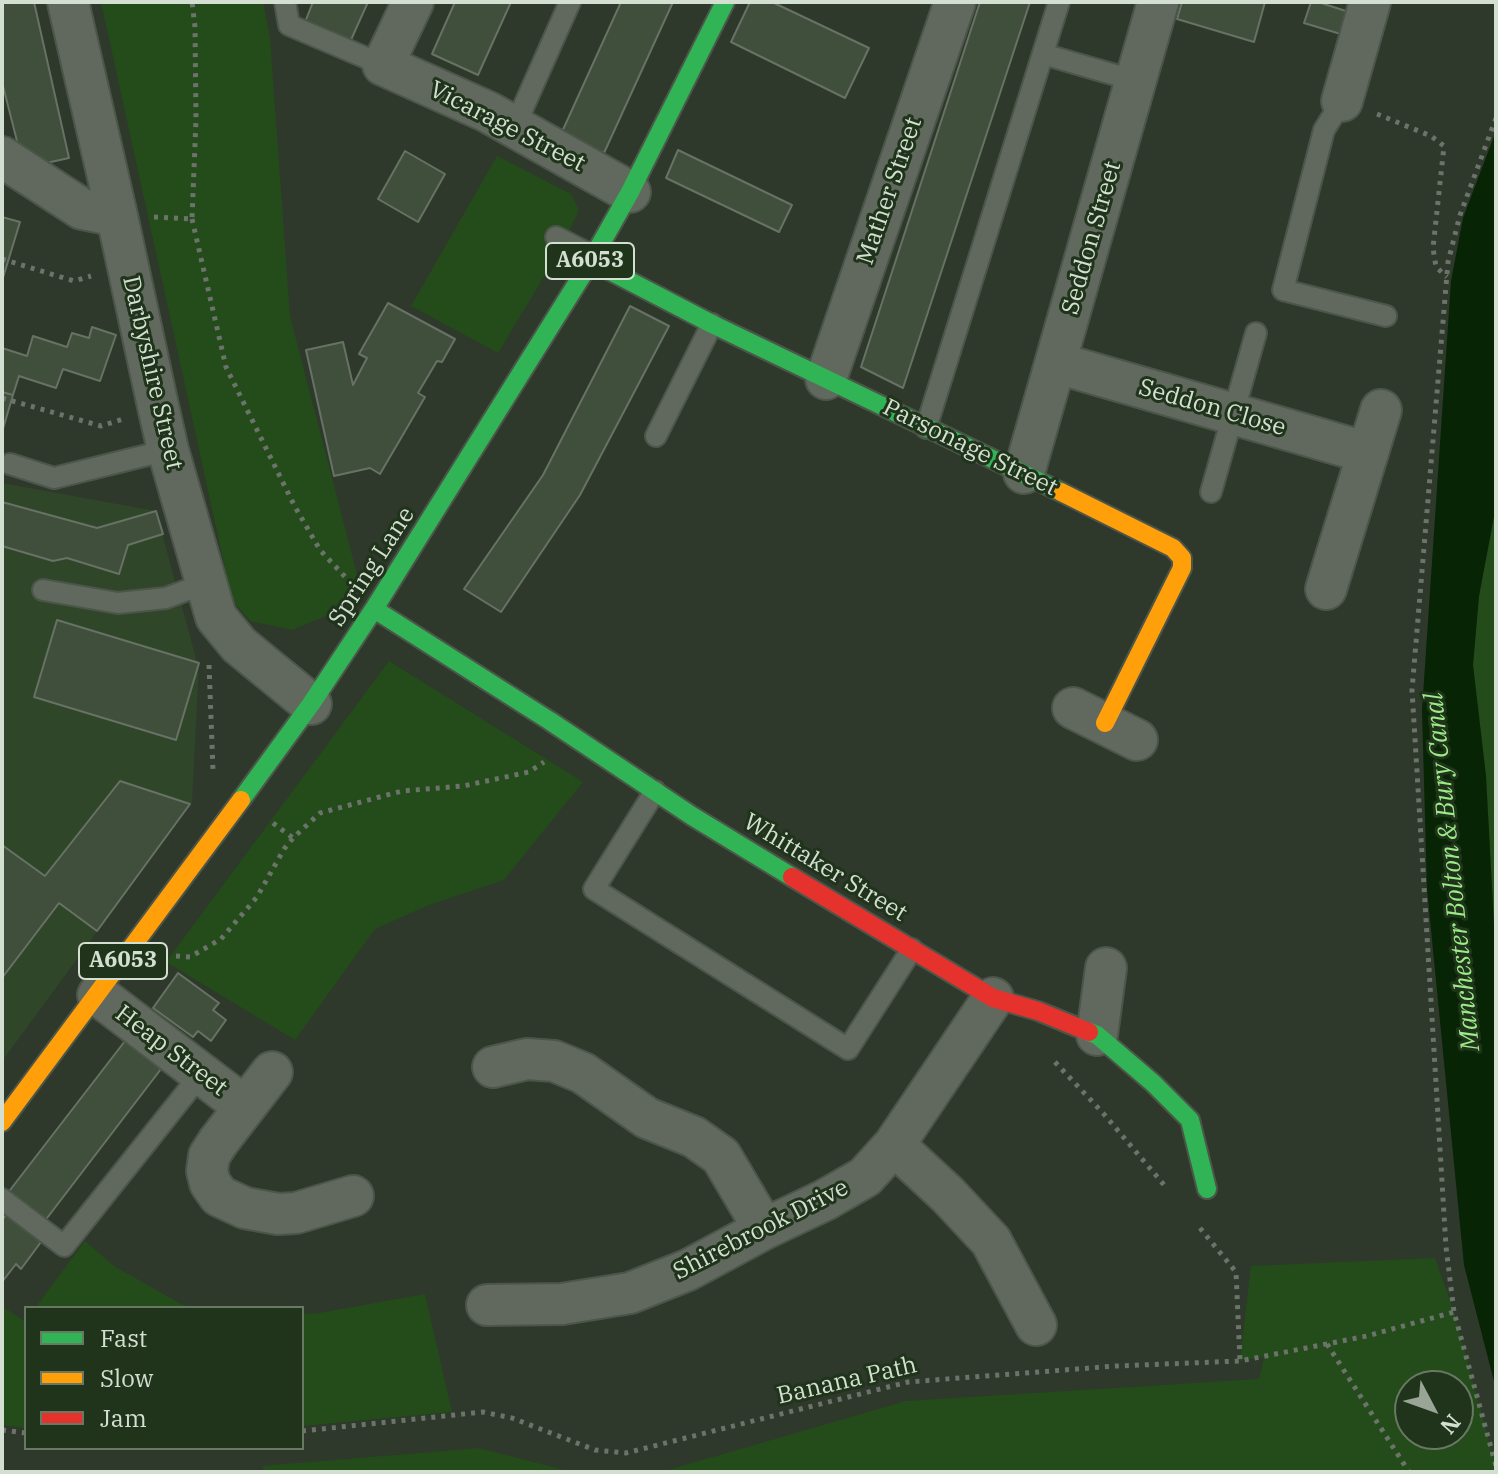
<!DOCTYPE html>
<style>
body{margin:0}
#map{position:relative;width:1498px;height:1474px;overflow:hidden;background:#2e382b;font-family:"IBM Plex Serif",serif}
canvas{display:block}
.frame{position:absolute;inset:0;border:4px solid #d3dfd0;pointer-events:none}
.legend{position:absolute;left:24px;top:1306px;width:280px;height:144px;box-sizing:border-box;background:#20341b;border:2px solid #687863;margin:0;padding:10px 14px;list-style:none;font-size:24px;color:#d3dfd0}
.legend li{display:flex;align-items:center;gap:16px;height:40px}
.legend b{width:40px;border:2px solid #687863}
.north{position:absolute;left:1394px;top:1370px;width:80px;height:80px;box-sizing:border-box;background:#20341b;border:2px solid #687863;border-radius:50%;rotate:131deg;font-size:22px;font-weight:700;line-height:32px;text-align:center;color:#d3dfd0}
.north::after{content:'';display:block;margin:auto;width:28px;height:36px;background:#99a596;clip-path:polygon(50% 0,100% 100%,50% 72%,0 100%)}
</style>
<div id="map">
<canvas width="1498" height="1474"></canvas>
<div class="frame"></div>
<ul class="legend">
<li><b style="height:10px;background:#30b455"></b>Fast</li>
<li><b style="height:10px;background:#ff9f0a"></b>Slow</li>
<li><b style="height:10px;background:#e5322d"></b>Jam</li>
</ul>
<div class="north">N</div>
</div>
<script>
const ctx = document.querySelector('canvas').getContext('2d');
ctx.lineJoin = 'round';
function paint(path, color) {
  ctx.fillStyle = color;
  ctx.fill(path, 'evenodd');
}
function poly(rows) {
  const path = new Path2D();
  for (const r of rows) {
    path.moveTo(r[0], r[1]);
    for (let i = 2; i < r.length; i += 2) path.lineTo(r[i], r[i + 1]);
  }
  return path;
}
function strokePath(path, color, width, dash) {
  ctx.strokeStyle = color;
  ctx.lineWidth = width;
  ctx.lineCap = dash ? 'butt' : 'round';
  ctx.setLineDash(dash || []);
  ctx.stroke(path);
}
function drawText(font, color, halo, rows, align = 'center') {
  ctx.font = font + ' "IBM Plex Serif",serif';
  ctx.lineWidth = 6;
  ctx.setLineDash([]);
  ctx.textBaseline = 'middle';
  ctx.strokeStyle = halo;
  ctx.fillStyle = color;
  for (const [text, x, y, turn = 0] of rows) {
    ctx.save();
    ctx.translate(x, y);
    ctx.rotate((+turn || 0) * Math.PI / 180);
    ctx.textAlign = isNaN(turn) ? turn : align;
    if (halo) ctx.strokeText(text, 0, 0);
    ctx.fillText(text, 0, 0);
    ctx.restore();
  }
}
paint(poly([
 [2,483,156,511,197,662,199,663,192,802,3,1060]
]), '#2f4629');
paint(poly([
 [101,2,263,2,270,38,290,316,359,582,328,615,292,630,250,621,232,600],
 [497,156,571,194,579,210,560,250,498,353,411,306],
 [1496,506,1496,963,1486,776,1473,665,1479,596],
 [389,661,583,782,504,880,429,905,375,929,295,1040,166,962],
 [85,1241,114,1266,181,1304,196,1308,35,1308],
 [1435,1258,1454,1312,1496,1466,1496,1472,661,1472,906,1401,1259,1379,1264,1357,1240,1361,1251,1266],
 [1410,1386,1458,1386,1458,1434,1410,1434],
 [425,1294,452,1412,302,1426,302,1314,319,1313],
 [2,1306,24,1321,26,1319,26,1428,2,1425],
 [479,1448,572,1472,265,1472,262,1466]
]), '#244c1a');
paint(poly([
 [1496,131,1496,506,1479,596,1473,665,1486,776,1496,963,1496,1389,1464,1265,1427,889,1422,710,1451,281,1463,218]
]), '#072404');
const building = poly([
 [2,2,34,2,69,158,46,163,19,149,2,82,2,2],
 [313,2,368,2,350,42,305,22,313,2],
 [455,2,511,2,478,75,432,54,455,2],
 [621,2,673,2,604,153,561,134,621,2],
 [750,2,772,2,869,48,845,98,731,42,750,2],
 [980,2,1030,2,903,388,861,367,980,2],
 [1182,2,1265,2,1254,42,1177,19,1182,2],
 [1311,2,1318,2,1352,13,1344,35,1304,23,1311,2],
 [678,150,792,205,779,232,666,178,678,150],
 [405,151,445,174,418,222,378,199,405,151],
 [2,217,20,222,2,281,2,217],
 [388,303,455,339,442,362,437,361,418,393,425,397,380,474,370,468,334,476,306,350,343,342,353,385,367,358,359,354,388,303],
 [630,306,669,326,580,495,501,612,464,589,543,475,630,306],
 [92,327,116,335,100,381,63,369,56,388,19,376,13,395,2,392,2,348,27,356,33,336,67,347,72,333,89,338,92,327],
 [2,392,13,395,2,432,2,392],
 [2,502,97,528,156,511,163,534,128,545,119,574,67,558,53,561,2,546,2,502],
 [57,620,199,663,176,740,34,697,57,620],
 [120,781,190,804,97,931,59,903,2,978,2,845,45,876,120,781],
 [178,973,219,1003,213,1010,226,1020,211,1041,198,1031,193,1037,153,1008,178,973],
 [125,1041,161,1069,44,1222,7,1194,125,1041],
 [6,1215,41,1242,21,1269,16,1264,2,1282,2,1220,6,1215]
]);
paint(building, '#3f4f3b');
strokePath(building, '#687165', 2);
const lane = poly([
 [285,2,289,25,383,65],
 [1043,54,1136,81],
 [1342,101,1324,130,1283,290,1386,316],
 [514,128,570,2],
 [556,237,593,256],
 [926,428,1059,2],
 [656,436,712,324],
 [10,464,54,478,168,450],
 [1211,492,1256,333],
 [43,590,118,603,166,598,206,583],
 [655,791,594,889,848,1049,912,949],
 [2,1199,64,1246,201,1074]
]);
const street = poly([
 [68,2,117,216,158,406,168,450,216,617,239,645,311,704],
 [413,2,383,65,488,112,630,192],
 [1342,101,1370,2],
 [2,157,82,209,117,216],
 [1057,363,1368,453],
 [826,379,955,2],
 [1024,473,1158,2],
 [1326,589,1381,410],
 [1073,708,1137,740],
 [98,995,245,1107],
 [1097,1035,1106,968],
 [493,1067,527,1059,554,1061,583,1073,647,1118,694,1137,721,1156,764,1229],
 [272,1072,218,1142,209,1156,207,1171,210,1183,219,1196,245,1208,278,1214,296,1213,353,1196],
 [894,1145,948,1195,991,1241,1036,1325],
 [487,1305,562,1304,630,1293,688,1270,764,1229,825,1200,865,1177,894,1145,993,998]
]);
const fast = poly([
 [591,261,712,324,1061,492],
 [374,609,550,721,692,816,792,877],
 [241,800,311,704,374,609,591,261,630,192,725,2],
 [1089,1032,1097,1035,1153,1083,1190,1120,1207,1189]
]);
const slow = poly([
 [1061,492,1173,548,1182,558,1182,568,1105,723],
 [2,1122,241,800]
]);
const jam = poly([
 [792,877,993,998,1038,1011,1089,1032]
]);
strokePath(lane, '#4c5549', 24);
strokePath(street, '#4c5549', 44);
strokePath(fast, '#4c5549', 22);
strokePath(slow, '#4c5549', 22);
strokePath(jam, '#4c5549', 22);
strokePath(poly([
 [1377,114,1431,136,1444,146,1433,248,1436,267,1447,277],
 [1496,118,1460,215,1448,262,1412,690,1446,1247,1454,1312,1496,1466],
 [154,217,192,219,196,119,195,27,192,2],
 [192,219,226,367,294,505,320,550,348,580],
 [2,259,74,281,91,276],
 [2,398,101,426,123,419],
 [209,665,213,771],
 [273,823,293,838],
 [176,956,190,957,221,939,257,897,284,849,293,838,320,813,402,791,463,786,529,772,544,762],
 [1055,1062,1103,1113,1165,1186],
 [1200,1228,1236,1272,1240,1361],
 [1327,1344,1409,1472],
 [2,1430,26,1433],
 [302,1431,483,1412,512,1418,595,1450,626,1453,908,1382,1116,1366,1240,1361,1367,1336,1454,1312]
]), '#6b736a', 5, [4, 6]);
strokePath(lane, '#61695f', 20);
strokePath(street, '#61695f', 40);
strokePath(fast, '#30b455', 18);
strokePath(slow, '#ff9f0a', 18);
strokePath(jam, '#e5322d', 18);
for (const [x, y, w] of [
 [590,261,88],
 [123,961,88]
]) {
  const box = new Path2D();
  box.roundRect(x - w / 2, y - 18, w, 36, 6);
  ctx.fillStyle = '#20341b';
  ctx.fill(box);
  strokePath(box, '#d3dfd0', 2);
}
drawText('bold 22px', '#d3dfd0', null, [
 ["A6053",590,261],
 ["A6053",123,961]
]);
drawText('24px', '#d3dfd0', '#20341b', [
 ["Vicarage Street",507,127,27],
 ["Mather Street",890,191,-71],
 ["Seddon Street",1092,238,-74],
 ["Darbyshire Street",152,373,77],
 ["Seddon Close",1212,408,16],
 ["Parsonage Street",970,448,26],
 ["Spring Lane",372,567,-57],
 ["Whittaker Street",825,868,31],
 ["Heap Street",171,1051,37],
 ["Shirebrook Drive",761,1230,-27],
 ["Banana Path",847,1381,-13]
]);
drawText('italic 26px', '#9beb88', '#20341b', [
 ["Manchester Bolton & Bury Canal",1453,872,-96]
]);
</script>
